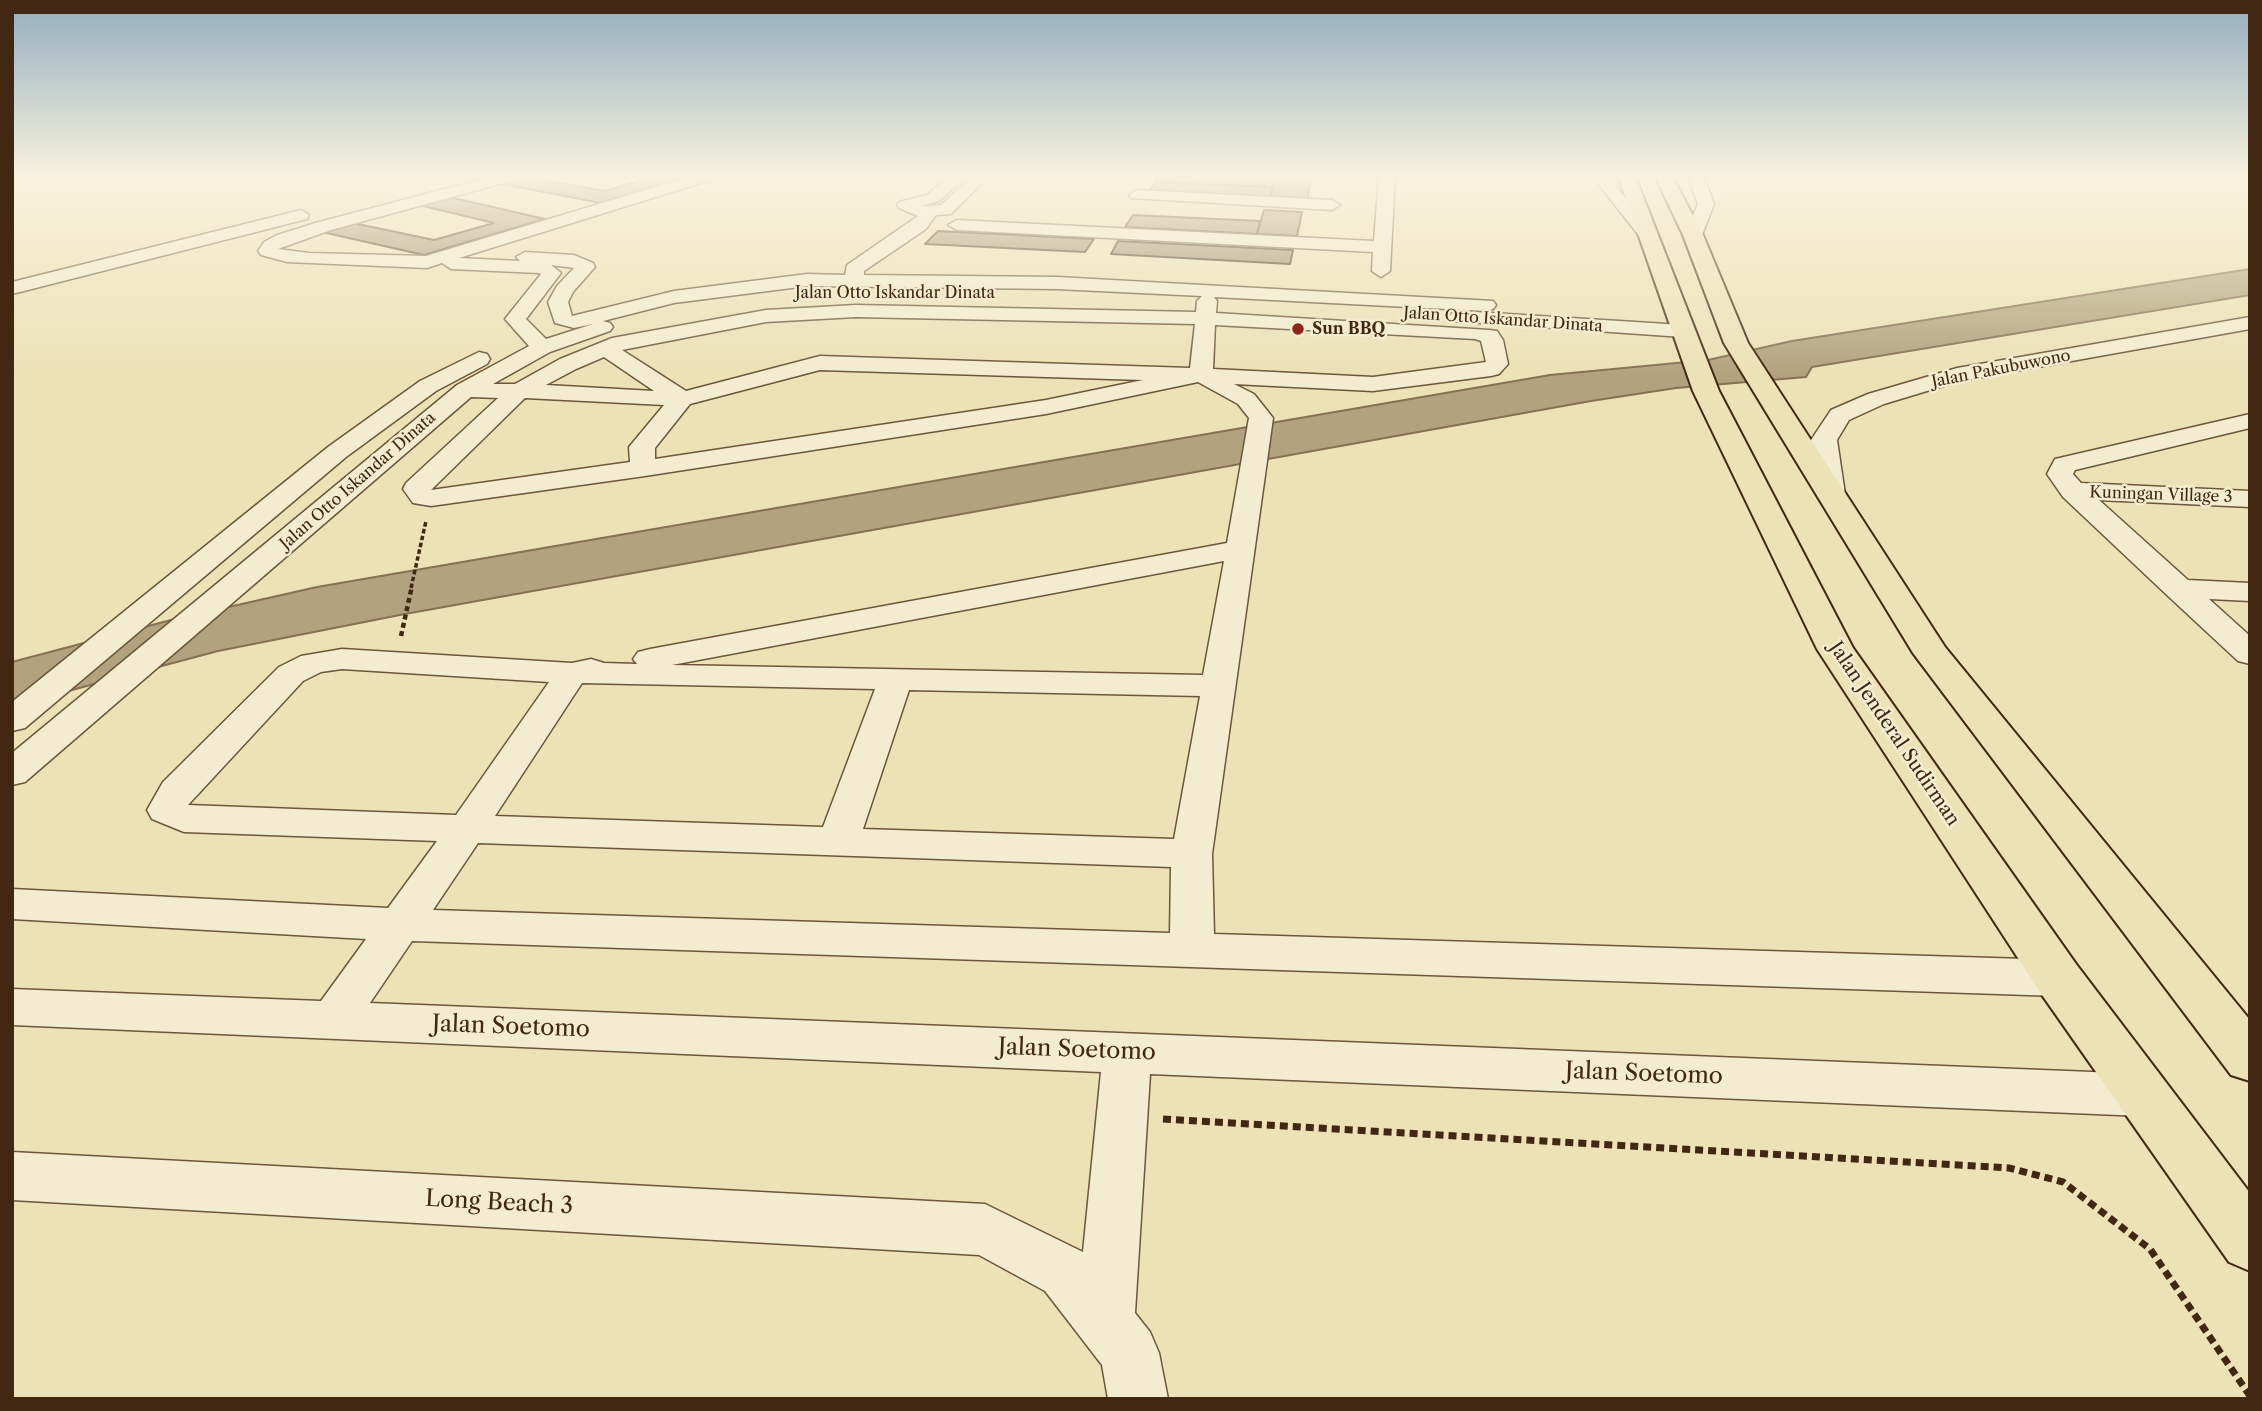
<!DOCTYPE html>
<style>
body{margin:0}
#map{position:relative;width:2262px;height:1411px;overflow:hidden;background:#ede1b6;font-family:"Libre Caslon Text",serif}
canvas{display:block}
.frame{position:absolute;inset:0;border:14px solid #422712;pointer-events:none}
</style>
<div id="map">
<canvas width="2262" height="1411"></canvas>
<div class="frame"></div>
</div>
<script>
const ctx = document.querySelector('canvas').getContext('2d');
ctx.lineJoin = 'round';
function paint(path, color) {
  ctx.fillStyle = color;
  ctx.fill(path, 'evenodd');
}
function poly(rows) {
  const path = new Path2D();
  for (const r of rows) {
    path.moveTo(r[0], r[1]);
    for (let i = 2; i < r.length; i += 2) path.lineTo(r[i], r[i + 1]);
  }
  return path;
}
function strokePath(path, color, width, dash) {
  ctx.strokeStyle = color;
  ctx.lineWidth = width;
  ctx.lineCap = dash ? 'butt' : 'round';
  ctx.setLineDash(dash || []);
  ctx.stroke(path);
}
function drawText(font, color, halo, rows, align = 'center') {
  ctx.font = font + ' "Libre Caslon Text",serif';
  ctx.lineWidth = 5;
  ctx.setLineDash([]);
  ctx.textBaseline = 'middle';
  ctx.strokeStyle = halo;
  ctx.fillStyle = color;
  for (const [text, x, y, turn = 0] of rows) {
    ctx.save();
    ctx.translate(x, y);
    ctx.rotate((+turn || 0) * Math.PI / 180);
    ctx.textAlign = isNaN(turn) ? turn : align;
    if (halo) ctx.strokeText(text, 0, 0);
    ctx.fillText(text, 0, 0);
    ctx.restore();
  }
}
const water = poly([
 [2250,269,2250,295,1812,367,1806,377,1676,388,1591,401,405,614,218,651,12,706,12,662,171,620,317,587,1550,375,1708,360,1792,341,2250,269]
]);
paint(water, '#b3a27e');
strokePath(water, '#867153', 2);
const building = poly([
 [650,176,690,176,601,203,502,184,527,177,605,191,653,177,650,176],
 [1158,176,1263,176,1276,177,1273,187,1155,182,1158,176],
 [1276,177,1311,179,1307,199,1270,198,1276,177],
 [1155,182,1273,187,1270,198,1149,192,1155,182],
 [449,197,545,219,424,255,322,232,353,223,434,240,494,223,419,205,449,197],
 [1264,210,1302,212,1297,236,1257,234,1264,210],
 [1133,215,1260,221,1257,234,1125,227,1133,215],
 [938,231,1094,239,1085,252,925,244,938,231],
 [1118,241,1293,250,1290,264,1111,254,1118,241]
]);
paint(building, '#9b8867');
strokePath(building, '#422712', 2);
const minor = poly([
 [494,176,520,176,518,179,331,230,278,249,309,253,426,256,692,176,716,176,714,179,459,258,520,261,516,257,525,252,574,255,593,263,595,267,573,292,568,302,572,316,674,291,807,274,845,275,847,265,918,216,899,208,897,205,899,202,927,195,950,176,967,176,939,201,921,206,941,205,973,176,989,176,951,214,936,215,926,229,864,271,864,275,1057,277,1493,301,1496,305,1493,309,1486,311,1214,297,1217,301,1216,313,1489,330,1497,331,1503,340,1508,364,1499,374,1491,376,1373,391,1234,384,1254,394,1273,418,1212,854,1214,934,2058,960,2074,966,2081,978,2074,990,2058,996,412,941,370,1003,2142,1074,2160,1080,2167,1095,2160,1110,2142,1116,1150,1074,1135,1313,1150,1332,1159,1353,1168,1399,1108,1399,1102,1365,1045,1291,979,1255,12,1200,12,1152,985,1204,1083,1252,1101,1072,12,1025,12,989,321,1001,366,939,12,919,12,889,388,908,437,841,184,832,152,819,147,810,163,782,279,667,301,656,342,649,572,663,591,659,604,663,637,664,633,659,638,652,650,649,1227,543,1249,418,1238,404,1198,382,1046,414,645,476,431,506,413,503,403,489,406,483,498,398,471,397,25,782,12,785,12,753,457,385,529,346,505,319,541,274,539,273,451,269,442,263,427,268,287,262,261,255,258,251,264,242,277,235,319,222,494,176],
 [551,265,574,268,557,286,548,302,555,323,574,328,593,324,546,339,526,319,561,273,551,265],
 [807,286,1057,289,1202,296,1197,301,1196,312,856,305,766,310,612,338,560,359,515,384,493,384,550,352,610,331,613,327,610,323,603,321,674,303,807,286],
 [856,317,1195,324,1190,368,820,356,686,391,622,350,766,322,856,317],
 [1215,325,1475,339,1481,341,1486,362,1373,377,1213,369,1215,325],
 [604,357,654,391,546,385,576,369,604,357],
 [820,370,1143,380,1046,400,655,459,655,448,690,404,820,370],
 [525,398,664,405,629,447,630,462,431,490,525,398],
 [1224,561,1203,675,672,665,1224,561],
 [342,669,549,682,456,815,188,805,303,681,321,672,342,669],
 [582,683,875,689,823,827,495,816,582,683],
 [909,690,1200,696,1174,839,863,829,909,690],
 [478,843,1171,867,1170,933,433,910,478,843],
 [1379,176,1395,176,1390,271,1381,277,1372,271,1373,252,957,230,948,225,957,220,1374,241,1379,176],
 [1592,176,1607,176,1652,229,1655,233,1652,237,1640,237,1592,176],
 [1692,176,1707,176,1705,180,1714,204,1702,235,1693,240,1684,235,1698,204,1689,180,1692,176],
 [1137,190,1332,200,1340,205,1332,210,1131,198,1129,195,1137,190],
 [301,210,309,215,307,219,12,294,12,282,301,210],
 [1459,311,1683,325,1690,327,1694,331,1690,335,1683,337,1452,321,1449,317,1452,313,1459,311],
 [2250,317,2250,329,1960,381,1884,404,1849,420,1837,440,1845,494,1841,500,1831,502,1821,500,1817,494,1811,440,1831,410,1868,394,1957,368,2250,317],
 [479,352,487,354,490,359,487,364,436,391,346,457,25,728,12,731,12,702,328,447,420,381,479,352],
 [2250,414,2250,428,2075,470,2073,474,2081,483,2250,491,2250,507,2099,500,2188,580,2250,583,2250,601,2209,599,2250,636,2250,664,2238,661,2168,596,2063,497,2047,474,2055,459,2250,414]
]);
const major = poly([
 [1618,176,1635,176,1719,391,1853,648,2076,964,2250,1193,2250,1271,2229,1262,2040,992,1817,649,1693,391,1618,176],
 [1655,176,1672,176,1703,235,1748,343,1945,647,2250,1020,2250,1081,2231,1075,1913,653,1724,343,1683,235,1655,176]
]);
strokePath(minor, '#6d563b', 3);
strokePath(major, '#422712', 4);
strokePath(poly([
 [411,588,426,521]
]), '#422712', 3.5, [4.5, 2.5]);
strokePath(poly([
 [401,636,412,586]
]), '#422712', 4.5, [5, 3.5]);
strokePath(poly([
 [1163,1119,2009,1168,2063,1182,2150,1249,2250,1396]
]), '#422712', 7, [8, 5]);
paint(minor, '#f3ecd0');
paint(major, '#ede1b6');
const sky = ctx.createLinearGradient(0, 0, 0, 374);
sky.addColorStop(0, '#93adbe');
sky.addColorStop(0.47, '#f7f2de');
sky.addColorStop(1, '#f7f2de00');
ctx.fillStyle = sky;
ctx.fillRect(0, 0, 2262, 374);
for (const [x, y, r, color] of [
 [1298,329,7,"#8f2418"]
]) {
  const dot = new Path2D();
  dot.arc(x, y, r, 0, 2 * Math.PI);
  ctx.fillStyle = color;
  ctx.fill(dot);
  strokePath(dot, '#f3ecd0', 2.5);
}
drawText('16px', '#422712', '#f3ecd0', [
 ["Jalan Otto Iskandar Dinata",895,293],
 ["Jalan Otto Iskandar Dinata",1503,320,4],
 ["Jalan Pakubuwono",2001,369,-11],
 ["Jalan Otto Iskandar Dinata",358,481,-41],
 ["Kuningan Village 3",2161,495,2]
]);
drawText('bold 16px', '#422712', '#f3ecd0', [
 ["Sun BBQ",1312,329]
], 'left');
drawText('19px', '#422712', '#f3ecd0', [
 ["Jalan Jenderal Sudirman",1894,734,56]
]);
drawText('23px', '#422712', '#f3ecd0', [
 ["Jalan Soetomo",511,1027,2],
 ["Jalan Soetomo",1077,1050,2],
 ["Jalan Soetomo",1644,1074,2],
 ["Long Beach 3",499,1203,3]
]);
</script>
